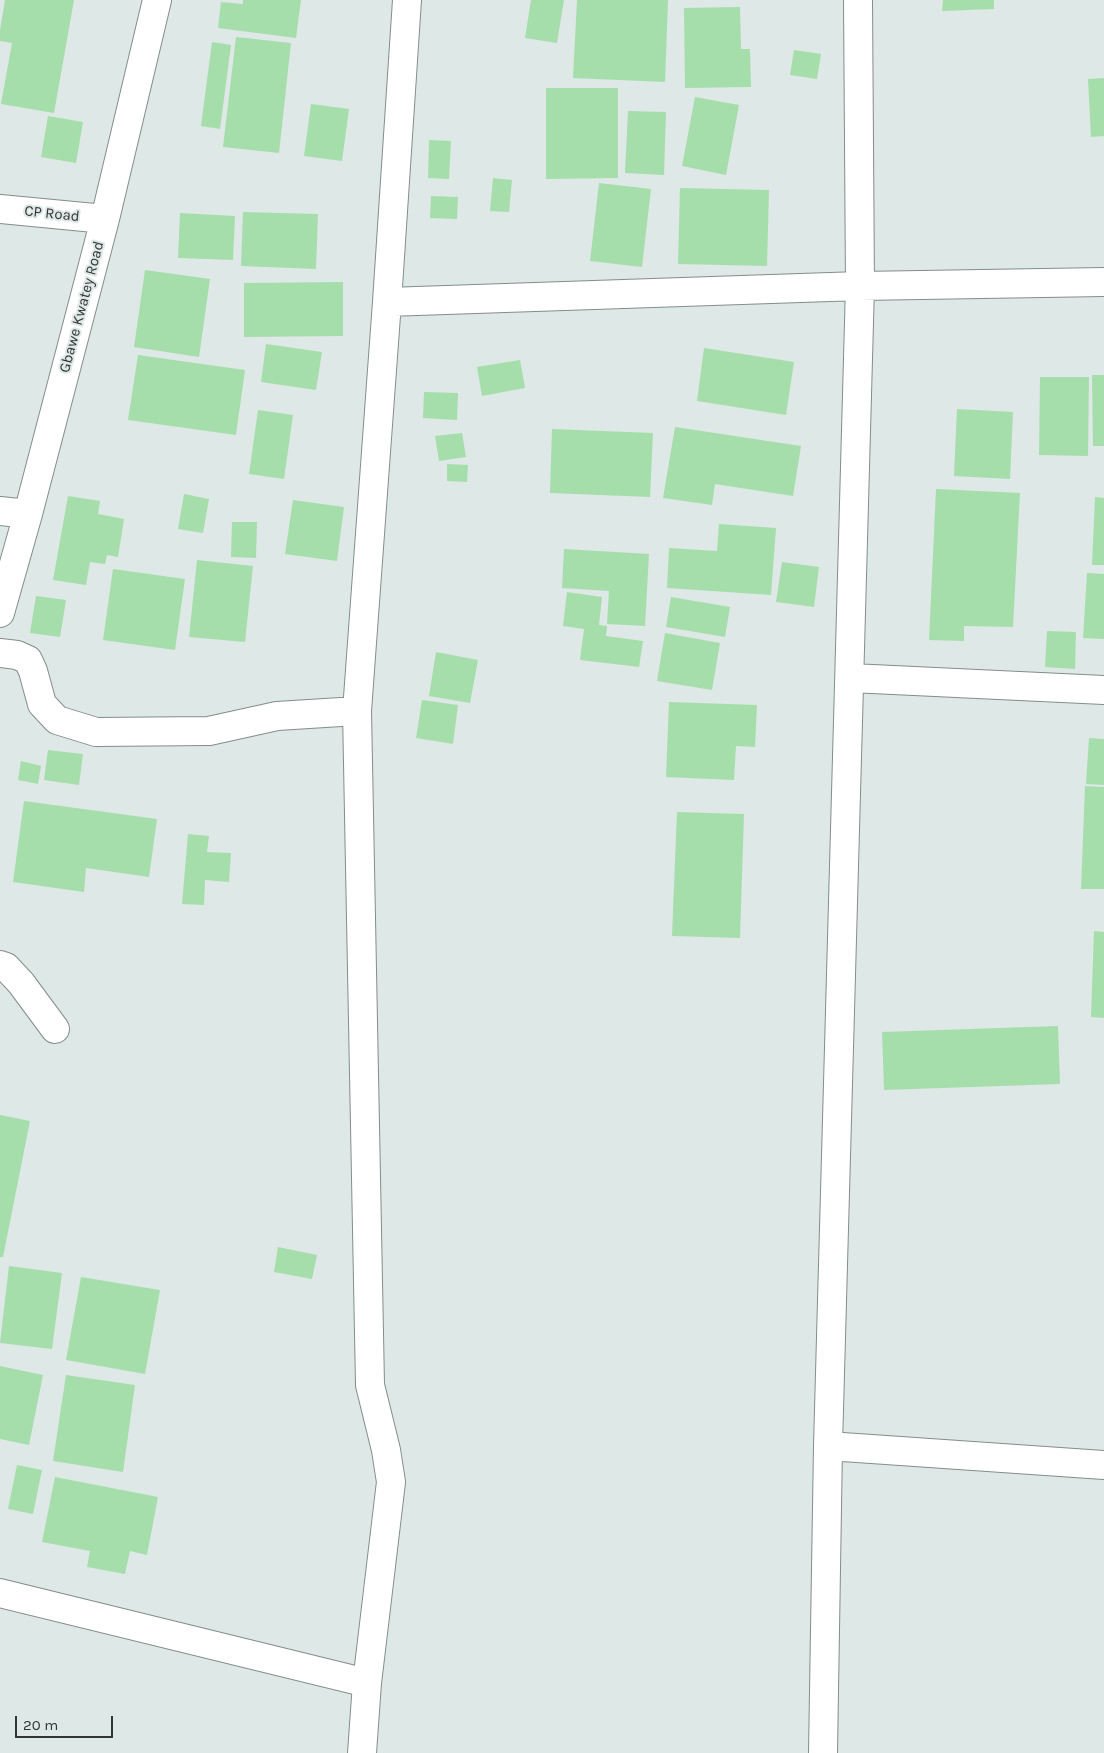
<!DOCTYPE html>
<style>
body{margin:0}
#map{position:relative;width:1104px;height:1753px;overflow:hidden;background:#dee8e6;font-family:Karla,sans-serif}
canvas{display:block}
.scale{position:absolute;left:15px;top:1716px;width:98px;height:22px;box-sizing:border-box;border:2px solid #313534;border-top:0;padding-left:6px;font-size:15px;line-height:18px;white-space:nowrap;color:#313534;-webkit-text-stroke:4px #dee8e6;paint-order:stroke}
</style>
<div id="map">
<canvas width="1104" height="1753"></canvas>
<div class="scale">20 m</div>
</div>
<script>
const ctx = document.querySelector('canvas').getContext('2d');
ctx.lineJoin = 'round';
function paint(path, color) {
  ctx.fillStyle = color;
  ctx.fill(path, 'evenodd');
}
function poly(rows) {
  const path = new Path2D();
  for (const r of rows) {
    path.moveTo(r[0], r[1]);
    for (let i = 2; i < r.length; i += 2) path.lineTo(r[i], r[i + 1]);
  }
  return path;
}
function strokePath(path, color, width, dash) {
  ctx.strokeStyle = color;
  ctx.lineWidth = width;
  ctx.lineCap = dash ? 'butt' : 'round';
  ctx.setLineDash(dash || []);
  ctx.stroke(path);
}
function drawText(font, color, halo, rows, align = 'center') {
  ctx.font = font + ' Karla,sans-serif';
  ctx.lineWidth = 4;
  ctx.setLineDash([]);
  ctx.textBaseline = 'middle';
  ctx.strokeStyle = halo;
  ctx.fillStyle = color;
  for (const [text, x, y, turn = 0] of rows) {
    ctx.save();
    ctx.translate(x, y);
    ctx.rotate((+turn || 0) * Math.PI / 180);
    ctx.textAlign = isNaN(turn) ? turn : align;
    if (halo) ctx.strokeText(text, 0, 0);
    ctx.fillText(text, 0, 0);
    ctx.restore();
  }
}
paint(poly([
 [5,0,74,0,54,113,1,104,12,43,0,41,0,30],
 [243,0,301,0,296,38,218,28,221,2,243,4],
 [531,0,564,0,557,43,525,38],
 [577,0,668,0,665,82,573,78],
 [943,0,994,0,994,9,942,11],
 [740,7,741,49,750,49,751,87,685,88,684,8],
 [236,37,291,43,279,153,223,147],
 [212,42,231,45,220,129,201,126],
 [794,50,821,54,817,79,790,75],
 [1104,78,1104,136,1091,137,1088,79],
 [546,88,618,88,618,178,546,179],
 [695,97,739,105,726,175,682,166],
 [311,104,349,109,342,161,304,156],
 [628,111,666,112,664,175,625,173],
 [48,116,83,122,76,163,41,157],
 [429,140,451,141,449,179,428,178],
 [493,178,512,180,509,212,490,211],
 [599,183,651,189,642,267,590,261],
 [680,188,769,190,767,266,678,264],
 [431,196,458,197,457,219,430,218],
 [243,212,318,214,316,269,241,266],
 [180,213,235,216,233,260,178,258],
 [145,270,210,279,199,357,134,347],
 [343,282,343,336,244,337,244,283],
 [266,344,322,352,316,390,261,382],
 [704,348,794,362,786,415,697,401],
 [138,355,245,370,236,435,128,420],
 [520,360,525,388,482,396,477,367],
 [1092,375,1104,375,1104,446,1093,446],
 [1040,377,1089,377,1088,456,1039,455],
 [424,392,458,393,457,420,423,418],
 [957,409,1013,412,1010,479,954,476],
 [258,410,293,415,284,479,249,474],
 [675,427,801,446,793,496,715,484,712,505,663,498],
 [552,429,653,433,650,497,550,493],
 [462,433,466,457,439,461,435,436],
 [447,464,468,465,467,482,447,481],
 [936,489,1020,493,1013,627,964,626,964,641,929,640],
 [184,494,209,499,203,533,178,529],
 [68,496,100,501,98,514,124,519,118,557,107,555,105,564,90,562,86,585,53,580],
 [1095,497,1104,498,1104,565,1092,565],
 [293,500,344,507,337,561,285,554],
 [232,522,257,522,256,558,231,557],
 [719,524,776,528,771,595,667,588,669,548,717,551],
 [564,549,649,554,645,626,607,624,609,591,562,588],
 [197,560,253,566,245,642,189,637],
 [782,562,819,567,814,607,776,602],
 [113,569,185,579,175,650,103,640],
 [1087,573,1104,574,1104,639,1083,638],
 [567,592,602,597,599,625,607,626,606,636,643,641,639,667,580,660,584,629,563,626],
 [36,596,66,600,60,637,30,633],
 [671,597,730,607,725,637,666,627],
 [1047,631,1076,632,1075,669,1045,667],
 [665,633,720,643,712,690,657,681],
 [436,652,478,660,470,703,429,696],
 [422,700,458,705,453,744,416,738],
 [669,702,757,705,755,747,736,746,734,780,666,777],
 [1089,738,1104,739,1104,785,1086,784],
 [48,750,83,754,79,785,44,780],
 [21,761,41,766,38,784,18,780],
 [1085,786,1104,787,1104,889,1081,889],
 [24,801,157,819,149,877,86,868,84,892,13,882],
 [677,812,744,814,740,938,672,936],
 [188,834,209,836,207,852,231,853,229,882,205,880,204,905,182,904],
 [1094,931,1104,932,1104,1018,1091,1017],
 [1058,1026,1060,1084,884,1090,882,1032],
 [0,1115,30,1121,3,1257,0,1257],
 [278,1247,317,1255,312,1279,274,1272],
 [9,1266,62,1273,52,1349,0,1343],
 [81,1277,160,1290,145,1374,66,1360],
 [0,1366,43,1375,29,1445,0,1439],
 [66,1375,135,1385,123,1472,53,1461],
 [17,1465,42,1470,33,1514,8,1509],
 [55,1477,158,1497,147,1555,130,1551,125,1574,87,1567,90,1551,42,1542]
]), '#a5deab');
const minor = poly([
 [0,209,105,219],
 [387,302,860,286,1104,282],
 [0,511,28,514],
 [0,613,28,514,105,219,157,0],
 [0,653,17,655,28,660,33,671,42,704,57,720,96,732,209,731,277,716,357,711],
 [851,678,1104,690],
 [0,965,6,967,21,983,55,1029],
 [828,1446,1104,1465],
 [0,1593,367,1683],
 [362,1753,367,1683,391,1482,386,1450,370,1385,357,711,387,302,407,0],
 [823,1753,828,1446,860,286,858,0]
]);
strokePath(minor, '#848d8b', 30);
strokePath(minor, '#fff', 28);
drawText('15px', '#313534', '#dee8e6', [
 ["CP Road",52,214,6],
 ["Gbawe Kwatey Road",82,307,-75]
]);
</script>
